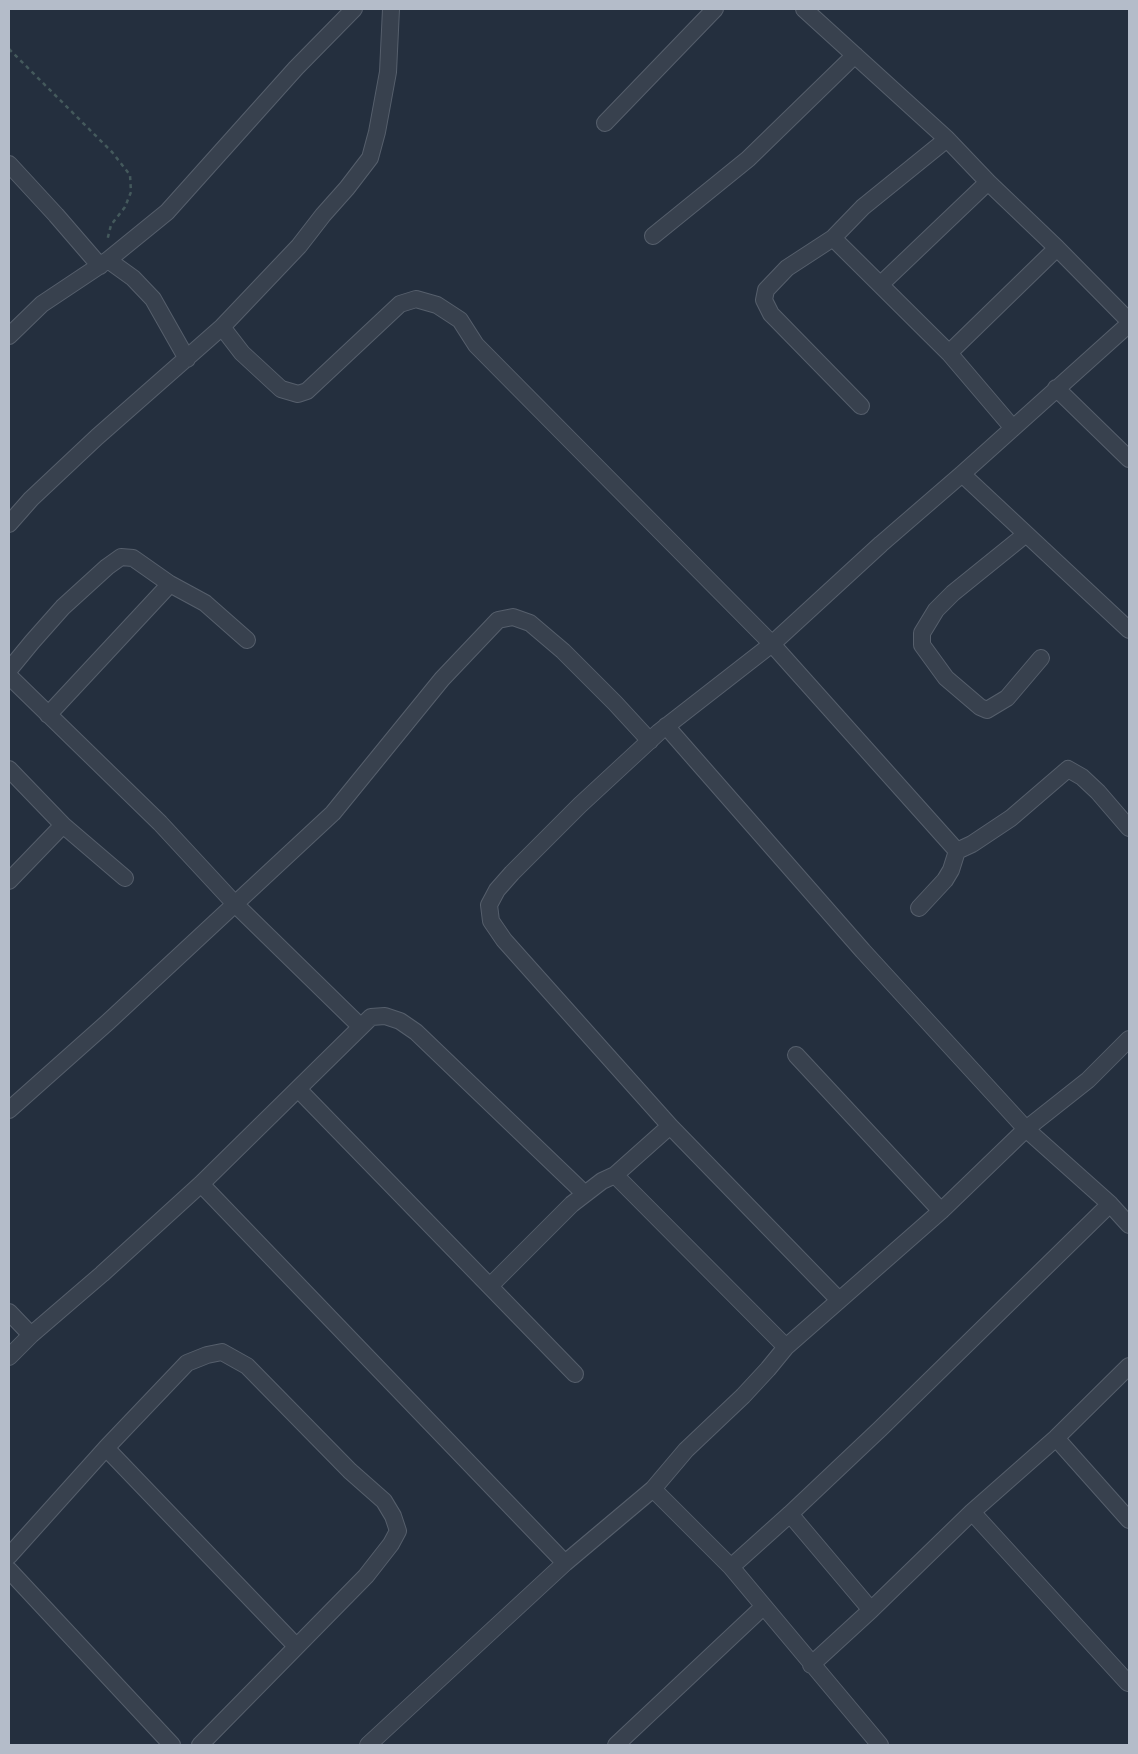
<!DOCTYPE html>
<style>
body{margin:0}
#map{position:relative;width:1138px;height:1754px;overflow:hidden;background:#242f3e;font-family:Karla,sans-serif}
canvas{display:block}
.frame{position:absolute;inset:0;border:10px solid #b4bcc9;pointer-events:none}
</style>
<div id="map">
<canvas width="1138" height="1754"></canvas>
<div class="frame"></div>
</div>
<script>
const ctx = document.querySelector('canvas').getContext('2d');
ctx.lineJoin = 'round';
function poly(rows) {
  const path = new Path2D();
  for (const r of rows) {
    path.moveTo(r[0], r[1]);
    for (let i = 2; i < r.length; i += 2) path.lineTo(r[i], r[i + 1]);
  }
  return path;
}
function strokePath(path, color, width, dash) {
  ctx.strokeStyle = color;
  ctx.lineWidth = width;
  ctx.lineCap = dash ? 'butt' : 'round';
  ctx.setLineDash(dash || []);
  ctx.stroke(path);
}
const street = poly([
 [391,9,388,72,377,132,370,158,347,188,323,215,299,246,222,327,242,353,281,389,298,394,307,391,400,304,416,299,437,305,460,320,476,345,772,644,957,851,951,870,945,880,919,908],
 [804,9,947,139],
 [605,123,715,9],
 [9,164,56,215,100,266],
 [653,236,748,159,855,55],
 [833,238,787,268,766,290,764,300,771,314,861,406],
 [108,260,133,278,153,299,187,359],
 [881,284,988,182],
 [9,336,42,304,108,260,167,212,296,68,354,9],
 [949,353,1057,248],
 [1056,388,1129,459],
 [1012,427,949,353,833,238,863,207,947,139,988,182,1057,248,1129,321],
 [962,474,1129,630],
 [9,524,31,499,97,437,222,327],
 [1026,534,953,593,936,610,922,633,922,645,946,678,980,707,987,710,1007,698,1041,658],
 [9,670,32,642,63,607,107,567,121,557,133,558,170,584,205,603,247,640],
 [9,676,160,823,235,904,360,1026],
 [48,715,170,584],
 [666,726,863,951,1026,1129,1110,1204,1129,1225],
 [9,769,63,825,9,881],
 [63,825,125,878],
 [957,851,972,844,1011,818,1068,769,1082,777,1098,792,1129,828],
 [796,1055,941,1211],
 [298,1089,575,1374],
 [9,1110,108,1022,333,813,442,679,498,620,513,617,530,623,563,651,615,703,650,741],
 [615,1175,786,1347],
 [201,1184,565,1563],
 [490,1286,572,1204,602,1181,615,1175,670,1126],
 [839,1300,670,1126,504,940,491,921,489,905,497,890,512,873,580,805,659,732,772,644,881,544,962,474,1129,324],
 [9,1312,31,1335],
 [9,1357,31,1335,102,1274,201,1184,371,1017,385,1016,400,1021,416,1032,585,1194],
 [1056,1438,1129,1520],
 [106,1448,296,1646],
 [653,1489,731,1567,880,1745],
 [972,1512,1128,1683,1129,1682],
 [790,1514,871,1610],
 [9,1556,106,1448,187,1363,207,1355,222,1352,247,1366,350,1471,384,1501,393,1516,398,1531,391,1544,366,1576,200,1745],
 [731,1567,790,1514,880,1429,1110,1204],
 [9,1570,172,1745],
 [811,1665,871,1610,972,1512,1056,1438,1129,1366],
 [368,1745,565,1563,653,1489,686,1450,743,1396,768,1369,786,1347,941,1211,1026,1129,1088,1080,1129,1039],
 [616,1745,763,1607]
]);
strokePath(street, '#565f6c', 18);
strokePath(poly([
 [9,49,112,152,130,175,131,192,125,207,111,225,107,241]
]), '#44595c', 2.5, [4, 4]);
strokePath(street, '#38414e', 16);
</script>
